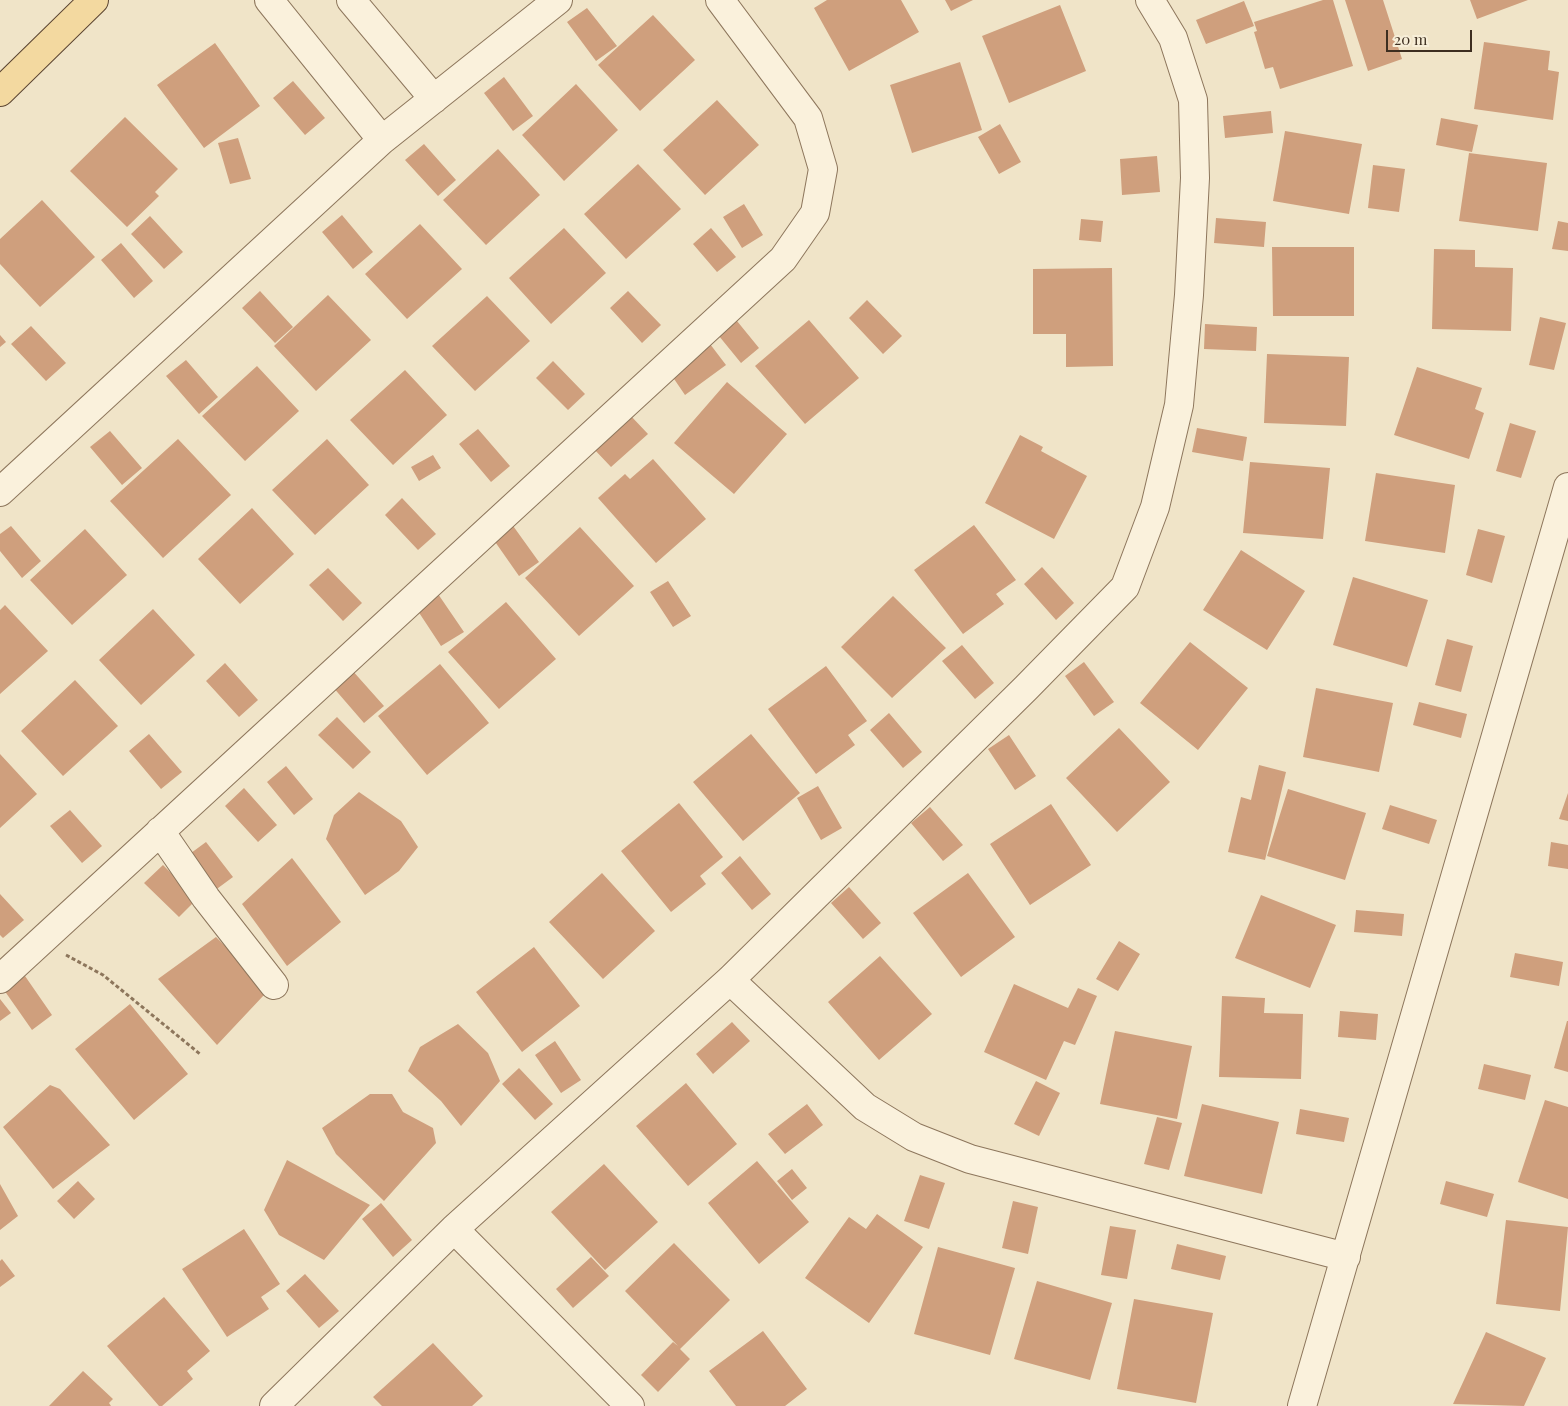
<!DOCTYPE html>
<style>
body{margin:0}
#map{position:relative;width:1568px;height:1406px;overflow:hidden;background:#f0e4c8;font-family:"Playfair Display",serif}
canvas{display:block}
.scale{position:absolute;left:1386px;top:30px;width:86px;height:22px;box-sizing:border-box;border:2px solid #3d2e20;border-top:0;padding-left:6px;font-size:15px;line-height:18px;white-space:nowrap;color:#3d2e20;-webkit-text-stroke:4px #f7eed8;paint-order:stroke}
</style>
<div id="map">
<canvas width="1568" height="1406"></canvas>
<div class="scale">20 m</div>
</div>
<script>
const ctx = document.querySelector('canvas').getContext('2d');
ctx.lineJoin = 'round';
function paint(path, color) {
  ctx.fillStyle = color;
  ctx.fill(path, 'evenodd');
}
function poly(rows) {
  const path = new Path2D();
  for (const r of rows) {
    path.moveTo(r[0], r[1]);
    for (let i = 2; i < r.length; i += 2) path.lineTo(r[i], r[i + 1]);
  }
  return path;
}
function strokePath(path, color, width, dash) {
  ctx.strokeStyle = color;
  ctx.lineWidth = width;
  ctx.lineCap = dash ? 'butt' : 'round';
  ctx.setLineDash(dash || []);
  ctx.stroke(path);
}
paint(poly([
 [827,0,901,0,919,32,849,71,814,8],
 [945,0,973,0,951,11],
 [1323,0,1333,0,1353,66,1280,89,1273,67,1265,69,1254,32,1257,31,1254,22],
 [1345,0,1383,0,1402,59,1368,71],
 [1470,0,1528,0,1477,19],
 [1244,1,1254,26,1206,44,1196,20],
 [1060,5,1086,71,1009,103,982,36],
 [587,8,617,46,596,61,567,22],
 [653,15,695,60,640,111,598,65],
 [1484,42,1550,51,1548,70,1559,72,1553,120,1474,109],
 [215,43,260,106,204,148,157,85],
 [960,62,982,130,912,153,890,85],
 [504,77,533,116,513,131,484,93],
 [293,81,325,118,305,135,273,98],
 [576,84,618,130,564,181,522,135],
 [717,100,759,145,705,195,663,150],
 [1271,111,1273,133,1225,138,1223,116],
 [125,117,178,169,155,192,159,196,127,227,70,171],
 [1441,118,1478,125,1472,152,1436,145],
 [1000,124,1021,162,999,174,978,137],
 [1285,131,1362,144,1349,214,1273,201],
 [238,138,251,179,230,184,218,143],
 [424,144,456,180,438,196,405,160],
 [498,149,540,195,486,245,443,200],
 [1469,153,1547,163,1538,231,1459,221],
 [1157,156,1160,192,1122,195,1120,159],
 [638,164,681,209,626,259,584,214],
 [1373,165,1405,169,1399,212,1368,208],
 [42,200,95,257,40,307,0,264,0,239],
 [744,204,763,235,742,248,723,217],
 [342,215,373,252,353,269,322,232],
 [150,216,183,252,164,269,131,234],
 [1216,218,1266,222,1264,247,1214,243],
 [1081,219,1103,221,1101,242,1079,240],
 [1558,221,1568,223,1568,251,1552,249],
 [420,224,462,269,407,319,365,274],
 [564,228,606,273,551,324,509,278],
 [711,228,736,257,717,272,693,244],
 [121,243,153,281,134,298,101,260],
 [1272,247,1354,247,1354,316,1273,316],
 [1434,249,1475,250,1475,267,1513,268,1511,331,1432,329],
 [1112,268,1113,366,1066,367,1066,334,1033,334,1033,269],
 [260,291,293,327,275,343,242,308],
 [628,291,661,325,642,343,610,308],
 [328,295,371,340,316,391,274,346],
 [487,296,530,341,475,391,432,346],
 [867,300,902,336,883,354,849,318],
 [1540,317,1566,323,1554,370,1529,365],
 [809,320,859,378,805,424,755,366],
 [737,321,759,348,741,363,719,336],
 [1205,324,1257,327,1256,351,1204,349],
 [31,326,66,363,46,381,11,344],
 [0,335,6,342,0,347],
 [710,344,726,365,685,395,670,373],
 [1267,354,1349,357,1346,426,1264,423],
 [186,360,218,397,199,414,166,376],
 [553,361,585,394,568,410,536,378],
 [257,366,299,411,245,461,202,416],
 [1417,367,1482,388,1475,409,1484,413,1469,459,1394,435],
 [405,370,447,415,393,465,350,420],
 [727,382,787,434,734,494,674,443],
 [630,415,648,434,611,467,593,448],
 [1510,423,1536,431,1521,478,1496,471],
 [1197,428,1247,437,1243,461,1192,452],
 [478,429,510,466,491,482,459,444],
 [110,431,142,468,122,485,90,447],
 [1020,435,1043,447,1041,451,1087,476,1054,539,985,503],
 [178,439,231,495,163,558,110,501],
 [327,439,369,485,315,535,272,490],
 [433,455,441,468,419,481,411,467],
 [653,459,706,519,656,563,598,498,625,474,630,479],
 [1250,462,1330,468,1323,539,1243,533],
 [1376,473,1455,485,1445,553,1365,541],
 [402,498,436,534,418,550,385,515],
 [252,508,294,554,240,604,198,559],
 [511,523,539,562,519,576,491,536],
 [974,525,1016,580,996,594,1004,604,963,634,914,570],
 [11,526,41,561,22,578,0,551,0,534],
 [580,527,634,586,579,636,525,578],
 [85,529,127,575,72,625,30,580],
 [1478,529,1505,536,1492,583,1466,575],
 [1241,550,1305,591,1267,650,1203,610],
 [1042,567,1074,603,1056,620,1024,584],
 [328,568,362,603,343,621,309,585],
 [1353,577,1428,600,1407,667,1333,645],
 [668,581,691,616,673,627,650,592],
 [436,591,464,632,441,646,414,605],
 [893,596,946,648,892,698,841,647],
 [506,602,556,659,499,709,448,652],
 [5,605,48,651,0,694,0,610],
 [153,609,195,655,141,705,99,660],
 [1447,639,1473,646,1461,692,1435,685],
 [1190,642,1248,688,1198,750,1140,703],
 [962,645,994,683,975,699,942,661],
 [1084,662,1114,702,1094,716,1065,676],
 [225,663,258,700,239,717,206,681],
 [440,664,489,723,427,775,378,716],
 [826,666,867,721,848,735,855,745,816,774,768,709],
 [351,669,384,706,364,723,332,686],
 [75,680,118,726,63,776,21,731],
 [1316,688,1393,703,1379,772,1303,757],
 [1419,702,1467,714,1461,738,1413,725],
 [889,713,922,752,903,768,870,730],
 [337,717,371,752,353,769,318,735],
 [1119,728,1170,782,1117,832,1066,778],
 [149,734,182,772,161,789,129,751],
 [751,734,800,793,743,841,693,782],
 [1009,735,1036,776,1015,790,988,749],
 [0,754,37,794,0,828],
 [1259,765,1286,772,1265,860,1228,852,1241,797,1251,800],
 [286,766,313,799,294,815,267,782],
 [818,786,842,828,821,840,797,798],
 [244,788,277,825,258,842,225,806],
 [1288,789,1366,813,1345,880,1267,856],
 [359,792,401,821,418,847,399,871,365,895,326,839,334,815],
 [1568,793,1568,821,1559,819],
 [679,803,723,857,700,876,706,884,671,912,621,851],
 [1051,804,1091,865,1030,905,990,844],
 [1390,805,1437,820,1429,844,1382,829],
 [930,807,963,845,943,861,911,823],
 [70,810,102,846,82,863,50,826],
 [206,842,233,877,214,891,187,856],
 [1551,842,1568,845,1568,869,1548,866],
 [740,856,771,894,752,910,721,873],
 [292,858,341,922,287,966,242,904],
 [163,865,197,899,179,917,144,883],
 [602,873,655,931,603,979,549,922],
 [968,873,1015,937,961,977,913,913],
 [849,887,881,923,863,939,831,903],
 [0,894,24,920,3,938,0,935],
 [1261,895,1336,925,1310,988,1235,958],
 [1356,910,1404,914,1402,936,1354,932],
 [216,937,239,960,264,995,217,1045,158,979],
 [1119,941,1140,954,1118,991,1096,979],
 [534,947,580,1006,522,1052,476,992],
 [1515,953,1563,962,1559,986,1510,977],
 [880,956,932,1014,879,1060,828,1002],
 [25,976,52,1015,32,1030,4,990],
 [1014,984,1068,1008,1078,988,1097,996,1075,1045,1064,1041,1046,1080,984,1052],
 [1222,996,1265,998,1264,1013,1303,1014,1301,1079,1219,1077],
 [0,999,11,1013,0,1021],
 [130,1004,188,1074,134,1120,75,1049],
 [1340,1011,1378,1014,1376,1040,1338,1037],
 [1567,1021,1568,1021,1568,1072,1554,1068],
 [732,1022,750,1041,713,1074,696,1054],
 [458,1024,488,1053,500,1081,461,1126,441,1101,408,1071,420,1047],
 [1115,1031,1192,1046,1177,1119,1100,1104],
 [555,1041,581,1080,561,1093,535,1055],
 [1484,1064,1531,1075,1525,1100,1478,1089],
 [519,1068,553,1104,535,1120,502,1084],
 [1036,1081,1060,1093,1039,1136,1014,1124],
 [686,1083,737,1144,688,1186,636,1126],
 [50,1085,60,1089,110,1145,53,1189,3,1127],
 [370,1094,392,1094,403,1112,433,1128,436,1143,384,1201,336,1154,322,1128],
 [1545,1100,1568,1107,1568,1199,1518,1182],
 [807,1104,823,1125,785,1154,768,1134],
 [1202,1104,1279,1122,1262,1194,1184,1176],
 [1300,1109,1349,1118,1344,1142,1296,1134],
 [1157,1117,1182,1123,1169,1170,1144,1164],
 [287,1160,370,1205,324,1260,279,1235,264,1210],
 [757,1161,809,1222,759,1264,708,1203],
 [604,1164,658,1222,605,1270,551,1212],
 [792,1169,807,1188,792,1200,777,1181],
 [920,1175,945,1183,929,1229,904,1221],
 [78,1181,95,1199,74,1219,57,1201],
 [1446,1181,1494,1194,1487,1217,1440,1204],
 [0,1184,18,1216,0,1230],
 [1013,1201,1038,1207,1028,1254,1002,1248],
 [381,1203,412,1240,393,1257,362,1219],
 [877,1214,923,1247,869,1323,805,1278,849,1217,866,1229],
 [1506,1220,1568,1227,1560,1311,1496,1304],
 [1110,1226,1136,1230,1127,1279,1101,1275],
 [244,1229,280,1284,261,1297,269,1309,227,1337,182,1269],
 [674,1243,730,1300,680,1349,690,1359,658,1392,641,1375,673,1342,678,1346,625,1291],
 [1177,1244,1226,1256,1220,1280,1171,1269],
 [938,1247,1015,1268,990,1355,914,1334],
 [591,1257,609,1276,573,1308,556,1289],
 [2,1259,15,1276,0,1287,0,1261],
 [305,1274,339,1311,319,1328,286,1291],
 [1037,1281,1112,1303,1090,1380,1014,1359],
 [164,1297,210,1351,187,1371,193,1379,162,1406,159,1406,107,1346],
 [1134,1299,1213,1313,1196,1403,1117,1389],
 [763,1331,807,1389,785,1406,736,1406,709,1371],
 [1486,1332,1546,1358,1524,1406,1453,1404],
 [433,1343,483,1396,472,1406,382,1406,373,1397],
 [83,1371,113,1399,109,1403,111,1406,49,1406]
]), '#cf9f7d');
const minor = poly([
 [269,0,382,140],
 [351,0,434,99],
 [0,492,382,140,558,0],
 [160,831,206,898,274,985],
 [0,979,783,259,815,213,823,169,808,118,720,0],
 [730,980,865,1107,914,1137,970,1159,1346,1257],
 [454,1229,630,1406],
 [274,1406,454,1229,730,980,1026,688,1125,587,1155,507,1179,405,1189,295,1195,178,1193,100,1173,38,1150,0],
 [1302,1406,1568,487]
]);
const primary = poly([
 [0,92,94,0]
]);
strokePath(minor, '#8d765c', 30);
strokePath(primary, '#5b4430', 30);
strokePath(poly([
 [66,955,103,975,200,1054]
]), '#8d765c', 3, [4, 2.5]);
strokePath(minor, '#faf1dc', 28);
strokePath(primary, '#f3d9a0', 28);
</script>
